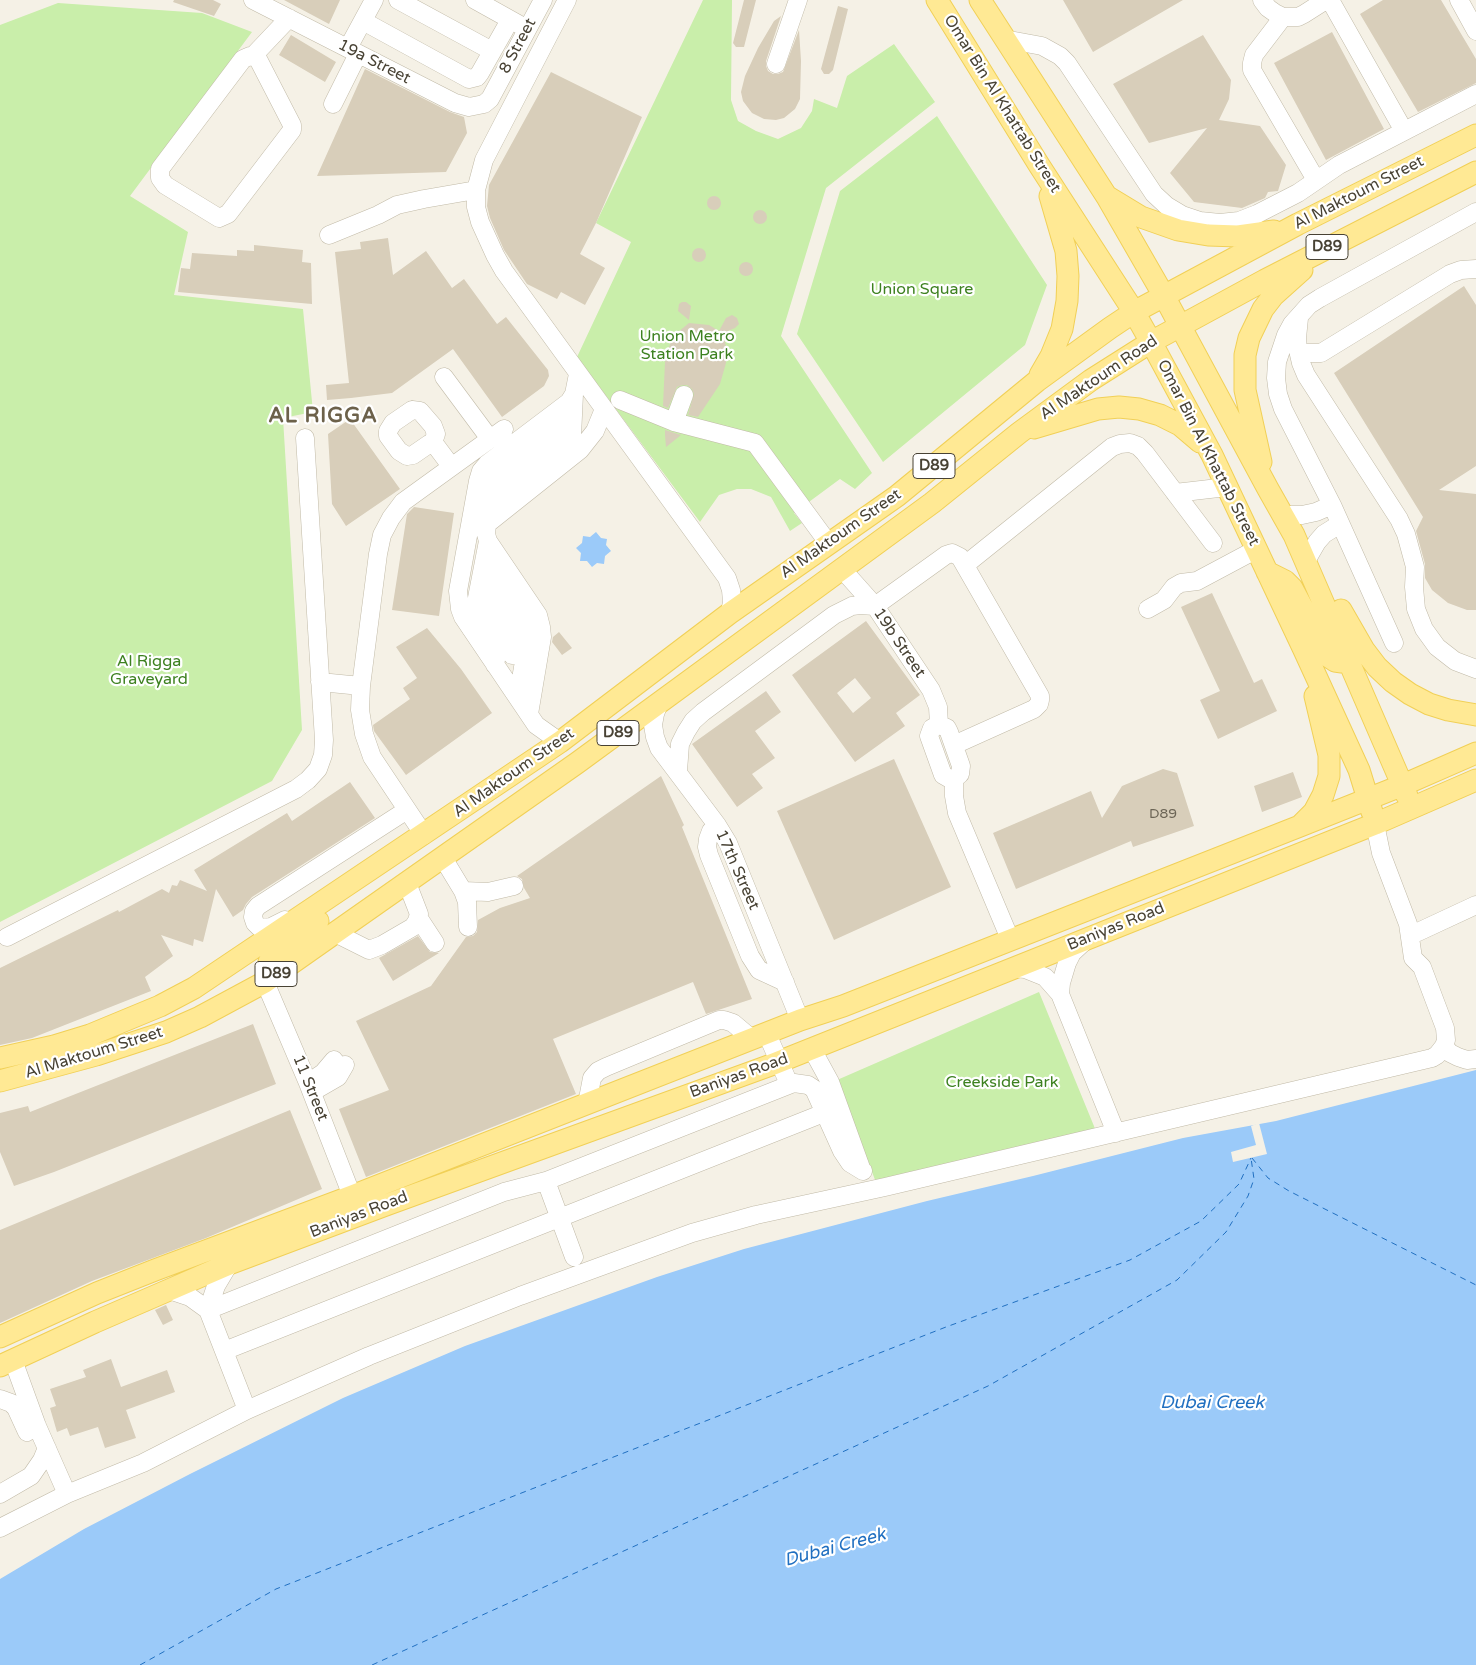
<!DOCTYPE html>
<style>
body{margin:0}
canvas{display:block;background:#f5f1e6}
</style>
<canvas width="1476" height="1665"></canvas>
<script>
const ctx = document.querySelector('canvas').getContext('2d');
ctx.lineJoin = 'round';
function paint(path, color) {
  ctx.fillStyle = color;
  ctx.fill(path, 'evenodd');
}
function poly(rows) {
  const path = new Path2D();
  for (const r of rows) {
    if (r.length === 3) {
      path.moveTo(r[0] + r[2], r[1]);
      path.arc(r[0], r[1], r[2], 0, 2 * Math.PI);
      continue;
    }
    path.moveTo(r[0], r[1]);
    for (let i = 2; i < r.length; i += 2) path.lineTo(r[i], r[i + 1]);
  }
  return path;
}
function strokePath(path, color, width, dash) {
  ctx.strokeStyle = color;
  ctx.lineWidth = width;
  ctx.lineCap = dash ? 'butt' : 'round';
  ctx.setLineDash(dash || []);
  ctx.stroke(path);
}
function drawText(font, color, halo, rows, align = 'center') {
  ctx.font = font + ' "Varela Round",sans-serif';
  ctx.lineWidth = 4.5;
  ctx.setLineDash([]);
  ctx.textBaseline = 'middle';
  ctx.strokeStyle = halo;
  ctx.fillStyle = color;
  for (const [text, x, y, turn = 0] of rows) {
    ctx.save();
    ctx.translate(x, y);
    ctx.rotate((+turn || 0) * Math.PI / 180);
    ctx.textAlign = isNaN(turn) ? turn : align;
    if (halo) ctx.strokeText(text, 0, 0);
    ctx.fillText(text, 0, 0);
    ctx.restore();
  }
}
paint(poly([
 [703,0,732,0,731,100,738,121,756,131,778,139,801,128,812,111,814,99,837,108,847,76,894,44,935,102,826,188,781,336,872,473,855,489,840,479,794,513,802,523,790,531,771,497,751,489,737,489,719,495,700,522,577,357,631,242,596,223],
 [58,3,202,13,252,32,130,196,188,232,174,295,303,309,313,412,283,418,302,730,272,781,0,922,0,25],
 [937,116,1047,285,1025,345,883,462,797,334,840,191],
 [1039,992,1096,1131,877,1185,837,1080]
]), '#c9eeaa');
paint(poly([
 [596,532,601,538,607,539,606,545,611,551,605,556,604,564,597,563,592,567,587,561,580,561,581,553,576,548,582,543,583,536,590,537],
 [1476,1070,1476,1665,0,1665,0,1579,84,1529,190,1474,343,1398,465,1346,657,1277,744,1249,927,1201,1033,1176,1183,1138,1276,1121]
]), '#9bcaf9');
paint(poly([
 [1259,1123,1267,1154,1233,1162,1231,1152,1256,1145,1251,1126]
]), '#f5f1e6');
strokePath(poly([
 [1252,1158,1268,1178,1289,1191,1476,1285],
 [140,1665,276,1589,946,1327,1130,1260,1201,1221,1239,1184,1251,1158],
 [372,1665,988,1386,1177,1280,1226,1232,1248,1196,1254,1179,1251,1158]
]), '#2170c1', 1, [6, 5]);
paint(poly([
 [174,0,213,0,221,4,214,16,173,2],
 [284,0,340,0,329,24],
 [744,0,756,0,744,47,736,47,733,43],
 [1063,0,1183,0,1093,52],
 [1383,0,1441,0,1476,59,1476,83,1418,112,1360,14],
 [838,6,848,9,833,70,829,74,824,74,821,69],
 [781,16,766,61,766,66,768,71,773,74,778,74,783,72,799,30,801,61,800,99,795,109,784,118,776,120,764,119,752,113,743,101,741,92,745,76,758,48,774,21],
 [1332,32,1384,129,1326,160,1274,63],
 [291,35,336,62,325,82,279,55],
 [1203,35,1231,80,1229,99,1219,120,1260,126,1286,165,1278,191,1268,192,1265,198,1242,208,1194,202,1170,173,1207,128,1149,143,1113,84],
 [365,69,450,112,464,117,467,133,446,172,317,176],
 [551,72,642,117,596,223,580,254,605,268,585,305,561,292,557,299,527,284,504,250,490,218,487,206,489,185],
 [714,203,7],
 [760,217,7],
 [388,238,393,275,426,251,452,288,464,279,497,324,506,317,548,370,549,376,544,386,502,417,453,349,392,393,351,398,327,400,326,385,349,383,335,252,361,249,360,242],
 [254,245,303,250,302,262,311,263,312,304,178,292,181,268,190,269,192,253,237,256,237,250,254,251],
 [699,255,7],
 [746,269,7],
 [1464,286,1476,305,1476,466,1439,490,1476,494,1476,610,1467,610,1448,603,1432,590,1425,578,1425,564,1416,531,1423,517,1334,373],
 [682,302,686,302,691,306,689,320,678,311,679,304],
 [732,315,737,318,739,324,735,328,723,333,727,351,726,363,720,384,698,417,688,415,694,394,692,389,687,385,682,385,677,387,668,408,663,406,665,362,672,337,689,323,709,325,719,331,726,318],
 [350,419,400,489,346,526,332,504,328,434],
 [665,430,681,435,666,447,665,435],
 [414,507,454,513,439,616,392,610,407,514],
 [1212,593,1254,683,1262,679,1277,711,1218,739,1200,700,1220,691,1181,607],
 [866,621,920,695,896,713,905,726,855,762,792,675],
 [855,678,871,698,853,713,837,693],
 [427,628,461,669,492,713,406,775,374,731,373,725,410,699,403,688,417,678,396,647],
 [559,632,572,648,562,655,552,642,553,637],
 [766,691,781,712,755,731,775,758,752,774,763,788,737,807,692,744],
 [894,759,951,887,834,940,777,811],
 [1163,769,1177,773,1194,826,1133,847,1131,841,1016,889,993,833,1091,791,1102,818,1122,786],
 [1293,772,1302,797,1262,812,1254,786],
 [661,776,684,825,682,827,752,999,706,1014,693,982,553,1039,576,1094,366,1177,339,1109,389,1090,356,1021,431,986,466,937,473,936,477,932,478,920,500,908,530,898,524,888,522,879,517,876],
 [350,782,375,818,252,897,246,904,243,910,233,917,216,889,203,942,194,939,193,946,161,935,173,956,145,977,151,991,32,1038,0,1045,0,968,118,910,119,912,162,889,169,893,172,885,177,886,180,880,207,891,194,870,287,813,292,821],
 [418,936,430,952,439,953,393,981,379,958],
 [253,1024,276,1084,54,1172,14,1186,0,1152,0,1113,28,1106,30,1112],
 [290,1110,322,1189,206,1238,92,1281,0,1323,0,1230],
 [166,1305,173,1320,163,1325,155,1310],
 [111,1359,121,1387,167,1370,175,1392,126,1410,136,1438,105,1448,98,1427,70,1436,67,1428,57,1432,50,1408,56,1406,50,1389,86,1377,83,1370]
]), '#d8ceba');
const minor = poly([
 [253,0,455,103,469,107,484,104,490,99,543,0],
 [398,0,492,51],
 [475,0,520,25],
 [567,0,484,160,476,190,476,207,480,222,495,255,504,271,727,578,731,590,732,602,730,613],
 [1262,0,1268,8,1275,13,1283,17,1298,17,1304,14,1326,0],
 [1330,0,1404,131],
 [1459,0,1476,31],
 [1283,17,1254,55,1252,63,1252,70,1316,180],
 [363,21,469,79,477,77,480,73,510,20],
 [1004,39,1042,46,1060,56,1067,63,1154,194,1167,206,1182,215,1200,221,1220,223,1239,221,1257,214,1298,193,1339,165,1476,94],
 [348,48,374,0],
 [250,56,257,58,259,61,292,125,292,130,228,214,219,218,165,185,160,178,160,169,243,59,250,56],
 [253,56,289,18],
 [776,64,798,0],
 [333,104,358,54],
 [329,235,378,215,397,205,424,199,476,190],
 [1299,318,1297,338,1298,350,1301,363,1306,375,1399,519,1406,534,1415,567,1414,587,1416,609,1424,629,1437,647,1455,661,1476,669],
 [1298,350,1305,353,1321,353,1450,274,1461,270,1476,269],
 [444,377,490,439],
 [620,400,674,422,755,443,829,544],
 [412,410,420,411,433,426,436,434,433,442,429,444,413,455,407,456,399,451,388,436,388,431,393,423,412,410],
 [674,422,684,395],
 [433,442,451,466],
 [571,457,574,394],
 [555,469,560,411],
 [538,483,544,422],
 [1175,493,1227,487],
 [519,498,528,434],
 [502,512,511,447],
 [1283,515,1302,515,1316,512,1332,505],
 [482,528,487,524,495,458],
 [1306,561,1317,542,1324,534,1340,524],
 [965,565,1112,447,1120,444,1130,443,1138,446,1145,453,1213,543],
 [842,569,875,606,931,690,938,707,939,725],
 [1148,609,1164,600,1174,587,1181,583,1197,581,1257,549],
 [471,629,488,541],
 [1394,643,1332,505,1283,409,1278,394,1276,378,1277,362,1286,335,1292,324,1309,305,1320,298,1476,212],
 [484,648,500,562],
 [512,655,523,594],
 [495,665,511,577],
 [320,682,361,686],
 [518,697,533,608],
 [659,703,655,714,653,725,655,737,659,748,717,825,728,843,800,1020],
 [529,714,542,637,541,627,538,615,488,541,486,534,487,524,580,450,595,431,604,409],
 [939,725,947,728,949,732,961,766,960,774,954,779,950,779,943,775,929,736,932,728,939,725],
 [560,742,536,725,463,617,460,609,458,591,478,481,481,471,487,464,569,402,574,394,578,374],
 [678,771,680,744,686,732,693,721,703,712,834,615,852,606,860,605,875,606,946,555,952,553,960,557,1040,696,1040,700,1039,704,1034,709,954,745],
 [954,779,954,796,957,813,1010,939],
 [717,825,711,831,708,839,707,847,709,855,750,956,759,970,785,982],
 [424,835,372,757,364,734,360,710,361,686,378,554,382,535,391,518,403,502,504,429],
 [443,858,463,891,467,902,468,927],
 [463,891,488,892,514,886],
 [418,917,435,943],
 [285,920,271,927,265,928,259,927,255,923,253,917,254,911,258,906,407,810],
 [1418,932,1476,905],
 [335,933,369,950,382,945,413,927,417,921,419,914,407,883],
 [7,937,296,789,308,780,318,769,323,755,324,740,305,438],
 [1014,968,1025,969,1045,977,1060,994,1116,1133],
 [265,982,308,1083,352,1196],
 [1060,994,1061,983,1067,963,1072,953,1086,940],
 [767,1034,786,1077],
 [1444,1046,1450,1053,1458,1057,1467,1060,1476,1059],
 [812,1049,830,1082,861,1168],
 [308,1083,323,1073,334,1060],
 [312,1092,338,1077,345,1065],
 [587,1104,592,1078,598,1071,606,1067,719,1020,724,1020,733,1023,752,1039],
 [546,1181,574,1257],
 [169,1290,190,1297,208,1310,247,1410],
 [208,1310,504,1192,546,1181,794,1083,808,1085,814,1089,842,1151,850,1163,863,1171],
 [208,1310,216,1286,229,1264],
 [224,1351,839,1107],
 [13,1360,37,1426,67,1494],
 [0,1399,11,1403,16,1408,27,1432],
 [0,1494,31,1476,42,1460,47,1448],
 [0,1528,67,1494,143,1463,247,1410,369,1356,520,1296,692,1233,756,1215,885,1187,1432,1058,1437,1055,1444,1046,1446,1040,1445,1028,1422,967,1413,958,1408,924,1381,853,1375,824]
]);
const major = poly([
 [937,0,1039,165,1134,312,1151,342,1212,455,1304,650,1359,770,1372,812],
 [980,0,1107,197,1164,296,1268,489,1294,535,1407,796],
 [1108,197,1141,217,1178,230,1208,235,1238,236,1274,231],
 [1040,375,1051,356,1062,329,1067,301,1068,276,1066,251,1050,196],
 [1034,428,1098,409,1119,407,1139,409,1160,415,1180,425,1200,442],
 [1261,462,1245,390,1245,355,1249,338,1263,309,1273,296,1302,270],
 [1267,572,1285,581,1292,588,1329,657,1335,661,1342,662,1349,660],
 [1341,610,1364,650,1377,667,1393,682,1410,694,1429,704,1448,710,1476,715],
 [1302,824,1314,812,1323,795,1329,776,1329,755,1315,696],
 [265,982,269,962,275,954,282,947,318,921],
 [0,1058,54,1046,90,1035,160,1006,194,988,560,742,730,613,897,496,1037,381,1110,328,1134,312,1298,224,1476,135],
 [0,1081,96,1055,166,1032,200,1017,265,982,577,763,932,503,1019,433,1091,380,1151,342,1265,280,1476,172],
 [0,1337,97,1293,155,1270,352,1196,800,1020,843,1006,1300,826,1403,785,1476,753],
 [0,1366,95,1322,229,1264,386,1205,771,1065,1375,824,1476,780]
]);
strokePath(minor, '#c1baa7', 19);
strokePath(major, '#f1d057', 23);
strokePath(minor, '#fff', 18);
strokePath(major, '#ffe994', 21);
drawText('14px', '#6c6556', null, [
 ["D89",1163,814]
]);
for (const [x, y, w] of [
 [1327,247,42],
 [934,466,42],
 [618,733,42],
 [276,974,42]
]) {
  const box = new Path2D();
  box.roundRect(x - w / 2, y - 12.5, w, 25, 4);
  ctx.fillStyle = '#fff';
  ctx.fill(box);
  strokePath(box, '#484234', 1);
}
drawText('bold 15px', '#484234', null, [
 ["D89",1327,247],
 ["D89",934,466],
 ["D89",618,733],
 ["D89",276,974]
]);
drawText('16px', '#484234', '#fff', [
 ["8 Street",518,46,-62],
 ["19a Street",374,62,27],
 ["Omar Bin Al Khattab Street",1002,104,58],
 ["Al Maktoum Street",1359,193,-27],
 ["Al Maktoum Road",1099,378,-34],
 ["Omar Bin Al Khattab Street",1208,453,63],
 ["Al Maktoum Street",841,534,-35],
 ["19b Street",899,643,56],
 ["Al Maktoum Street",514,773,-35],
 ["17th Street",737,870,66],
 ["Baniyas Road",1116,927,-22],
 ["Al Maktoum Street",94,1053,-17],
 ["Baniyas Road",739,1076,-20],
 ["11 Street",310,1088,68],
 ["Baniyas Road",359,1215,-21]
]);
drawText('16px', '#3d8120', '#fff', [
 ["Union Square",922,290],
 ["Union Metro",687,337],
 ["Station Park",687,355],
 ["Al Rigga",149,662],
 ["Graveyard",149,680],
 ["Creekside Park",1002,1083]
]);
drawText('italic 18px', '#2170c1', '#fff', [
 ["Dubai Creek",1212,1403],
 ["Dubai Creek",835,1548,-15]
]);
ctx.letterSpacing = '1px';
drawText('bold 21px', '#6c614a', '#fff', [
 ["AL RIGGA",323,416]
]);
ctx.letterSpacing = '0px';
</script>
